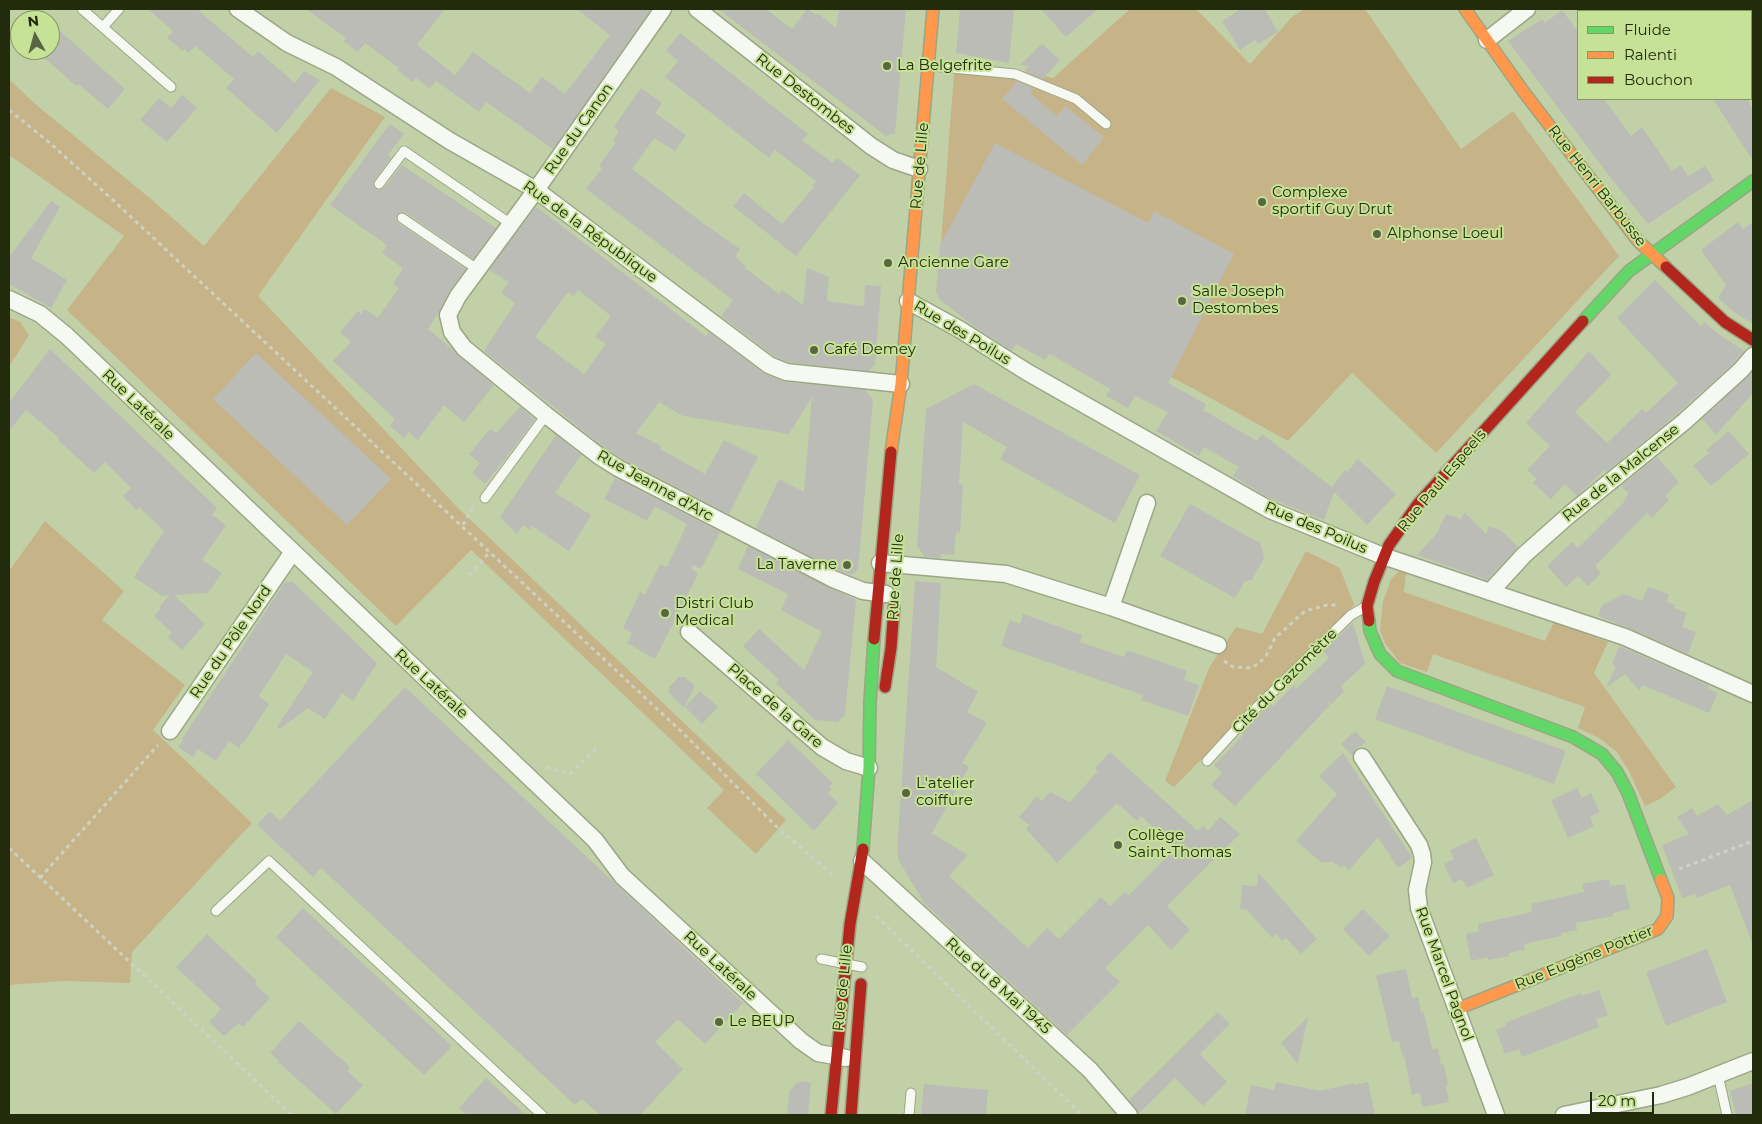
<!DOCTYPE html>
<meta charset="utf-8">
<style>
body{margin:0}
#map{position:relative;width:1762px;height:1124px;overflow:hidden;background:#c2d0a8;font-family:Montserrat,sans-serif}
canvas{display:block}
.frame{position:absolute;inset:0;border:10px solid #222c0d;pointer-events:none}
.legend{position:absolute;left:1577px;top:10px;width:175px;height:90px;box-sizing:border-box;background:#c6e296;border:1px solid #84995f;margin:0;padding:6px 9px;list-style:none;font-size:15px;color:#222c0d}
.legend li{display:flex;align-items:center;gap:10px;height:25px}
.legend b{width:25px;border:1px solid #84995f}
.north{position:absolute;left:10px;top:10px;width:50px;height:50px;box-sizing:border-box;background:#c6e296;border:1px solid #84995f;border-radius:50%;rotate:353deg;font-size:14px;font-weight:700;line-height:20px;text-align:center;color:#222c0d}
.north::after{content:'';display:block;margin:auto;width:18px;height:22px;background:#5a6543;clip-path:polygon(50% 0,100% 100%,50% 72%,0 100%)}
.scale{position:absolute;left:1590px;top:1092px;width:64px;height:22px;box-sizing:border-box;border:2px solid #222c0d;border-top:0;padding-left:6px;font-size:15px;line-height:18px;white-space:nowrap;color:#222c0d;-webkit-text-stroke:4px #c6e296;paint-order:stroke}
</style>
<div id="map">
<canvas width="1762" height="1124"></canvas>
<div class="frame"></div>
<ul class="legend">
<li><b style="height:6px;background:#63d668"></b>Fluide</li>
<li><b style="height:6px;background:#ff974d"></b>Ralenti</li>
<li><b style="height:6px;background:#b3261e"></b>Bouchon</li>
</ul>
<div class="north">N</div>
<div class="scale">20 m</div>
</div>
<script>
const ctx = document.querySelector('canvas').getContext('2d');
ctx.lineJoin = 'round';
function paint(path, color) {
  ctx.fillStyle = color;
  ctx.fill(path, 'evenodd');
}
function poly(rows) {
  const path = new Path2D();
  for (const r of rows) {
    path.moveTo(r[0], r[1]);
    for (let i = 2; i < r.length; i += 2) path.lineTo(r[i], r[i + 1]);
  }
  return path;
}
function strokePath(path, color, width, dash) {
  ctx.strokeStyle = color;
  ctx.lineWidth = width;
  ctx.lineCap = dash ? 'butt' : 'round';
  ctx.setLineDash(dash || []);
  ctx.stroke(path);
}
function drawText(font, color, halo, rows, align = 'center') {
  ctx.font = font + ' Montserrat,sans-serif';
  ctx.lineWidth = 4;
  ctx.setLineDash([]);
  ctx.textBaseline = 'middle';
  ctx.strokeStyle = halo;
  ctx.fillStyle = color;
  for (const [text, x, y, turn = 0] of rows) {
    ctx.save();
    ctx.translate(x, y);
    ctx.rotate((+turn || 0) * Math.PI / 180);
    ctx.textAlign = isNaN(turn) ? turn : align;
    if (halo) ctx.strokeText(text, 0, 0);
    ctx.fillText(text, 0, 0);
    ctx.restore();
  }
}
paint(poly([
 [1130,9,1196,9,1250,64,1292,17,1304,9,1365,9,1461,149,1513,111,1619,256,1436,453,1352,373,1288,441,1194,389,940,257,955,61,1013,69,1053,78],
 [9,79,34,103,151,199,204,246,331,88,385,117,258,296,456,506,786,820,756,854,707,808,724,790,471,550,396,626,67,310,124,236,9,155],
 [9,317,20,322,29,335,9,367],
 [45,521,124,591,102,620,185,685,153,730,252,823,132,952,130,983,63,981,9,985,9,571],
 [1306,551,1340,568,1354,605,1174,787,1165,781,1209,668,1236,627,1262,634],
 [1399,571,1406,572,1404,592,1545,641,1554,622,1608,642,1594,673,1676,787,1660,799,1645,806,1629,771,1617,752,1599,738,1578,728,1585,707,1433,654,1427,672,1400,663,1385,643,1380,630,1383,602,1391,579]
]), '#c7b388');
paint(poly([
 [148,9,197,9,253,57,258,51,295,83,304,71,320,80,277,133,226,88,234,79,195,46,189,53,184,49,183,51,167,38,173,31],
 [306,9,445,9,417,45,455,75,473,52,530,93,542,77,565,94,610,35,577,9,651,9,553,149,486,102,479,112,436,81,430,89,416,78,413,82,397,70,399,68,365,43,358,52,343,41,346,38],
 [718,9,766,9,792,29,807,9,816,15,818,13,836,28,839,9,906,9,895,133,886,136],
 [960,9,1014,9,1009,63,956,53],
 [1041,9,1098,9,1066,37],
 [1241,9,1265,9,1278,32,1258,44,1255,40,1240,50,1222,21],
 [1562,10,1578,32,1578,99,1604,99,1631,136,1642,127,1672,171,1681,165,1688,176,1705,166,1714,180,1648,224,1610,177,1508,41,1542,19,1545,23],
 [50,22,125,89,108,109,78,84,76,86,40,54,43,51,41,50,50,50],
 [680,33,808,134,802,140,833,163,837,158,860,175,796,256,733,206,744,193,782,224,814,187,812,186,816,181,775,150,769,158,665,77,678,61,666,51],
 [1042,44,1060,60,1043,79,1025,71,1029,66,1020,65],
 [1017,81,1034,89,1030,93,1057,116,1065,106,1104,137,1082,165,1002,99],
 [641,88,662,103,655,113,686,135,675,151,654,138,632,169,703,223,740,249,735,257,746,266,745,268,779,294,782,290,803,305,807,268,829,277,827,301,864,306,865,285,881,286,875,365,868,371,788,362,774,356,721,316,733,300,586,189,602,168,599,166,616,142,613,140,619,131,614,127],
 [182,95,197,108,167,142,140,120,159,98,171,108],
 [1713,99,1747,99,1753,109,1753,161],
 [390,124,404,134,388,155,391,158,374,181,373,184,375,189,379,190,384,188,402,165,496,228,473,259,406,213,400,212,397,215,396,220,398,223,466,269,450,290,439,312,428,329,494,385,464,422,444,405,418,440,409,432,404,438,390,426,395,419,333,361,351,342,340,332,358,311,361,314,365,309,378,318,399,288,393,284,403,268,382,253,387,245,330,205],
 [995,143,1148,223,1154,211,1234,254,1168,383,1206,404,1203,410,1257,441,1262,434,1332,487,1345,470,1347,472,1358,459,1396,494,1367,525,1334,492,1324,520,1269,498,1233,476,1239,467,1204,447,1199,456,1156,431,1168,412,1135,396,1128,408,1106,396,1110,389,1052,355,1049,354,1045,360,1016,344,1012,351,975,327,940,300,936,292,940,245],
 [51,201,60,207,31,258,67,280,51,308,9,284,9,257],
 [535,208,538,208,706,336,709,332,765,374,785,382,865,390,873,400,858,570,851,575,837,570,756,528,779,479,804,492,812,397,789,434,683,416,659,402,636,433,661,446,660,449,705,474,724,440,758,457,729,514,623,459,605,448,484,351,515,303,501,293,509,282,489,270],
 [578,290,611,316,595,337,606,344,584,374,535,337,568,292,574,296],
 [1738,222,1743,229,1753,222,1753,324,1733,311,1718,298,1726,285,1701,250],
 [1655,280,1701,326,1704,322,1717,333,1744,351,1734,363,1678,413,1606,472,1604,470,1577,496,1565,484,1551,499,1533,483,1537,479,1527,470,1550,446,1526,423,1589,351,1611,375,1575,412,1607,443,1642,409,1646,413,1678,383,1617,318],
 [50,349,217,508,212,515,226,525,202,560,222,573,208,593,174,595,205,624,182,650,168,637,172,633,154,616,161,608,160,606,169,595,162,596,134,577,164,531,139,507,136,510,123,496,131,488,105,462,94,473,58,440,59,438,26,410,9,431,9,403],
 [256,353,391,479,347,525,213,399],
 [1753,371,1753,393,1716,435,1702,419],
 [974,384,1140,475,1115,523,1000,459,1007,447,963,422,959,484,963,485,960,533,956,532,954,555,941,554,941,558,925,557,917,546,926,409],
 [520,407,535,419,503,462,485,484,472,473,480,463,469,454,490,429,496,433],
 [1729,431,1749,454,1711,486,1693,466,1709,453,1706,450],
 [556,435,581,455,555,493,591,515,569,551,532,526,530,530,523,525,517,534,500,517],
 [1657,457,1679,482,1665,496,1669,500,1652,518,1647,513,1595,566,1601,573,1588,586,1578,576,1566,587,1547,566,1572,542,1578,548,1625,501,1624,500,1629,494,1621,486],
 [615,478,720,532,701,569,693,565,691,568,698,574,655,659,627,643,632,633,623,628,640,592,645,595,660,564,667,567,687,524,655,506,647,521,604,499],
 [1190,504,1256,541,1259,541,1261,545,1264,558,1252,580,1245,581,1235,598,1160,556],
 [1465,513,1486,534,1489,526,1502,531,1518,547,1487,580,1417,555,1437,533,1446,514,1460,519],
 [748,546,856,600,845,715,838,722,815,720,776,683,779,680,743,646,759,629,804,670,822,632,781,610,788,594,738,569],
 [915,581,941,583,936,667,978,692,967,712,987,723,962,763,969,767,931,835,933,834,968,855,949,876,1028,948,1047,928,1059,939,1101,897,1110,906,1125,892,1129,895,1176,848,1141,816,1137,821,1117,803,1057,863,1026,829,1029,825,1019,817,1037,796,1042,801,1050,792,1070,802,1098,771,1095,768,1110,752,1198,831,1203,826,1208,831,1220,817,1240,834,1167,906,1190,930,1171,950,1148,925,1105,968,1120,982,1067,1035,924,903,899,861,897,851],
 [285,582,293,582,377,663,353,701,342,693,325,719,308,708,280,729,277,727,313,672,286,654,259,696,269,704,243,744,242,743,239,748,229,741,216,761,198,749,193,757,178,747,183,740,182,739],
 [1648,587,1669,594,1667,602,1675,605,1674,608,1687,613,1682,627,1696,632,1688,654,1626,627,1598,616,1602,605,1624,594,1642,601],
 [1023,614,1082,635,1080,642,1124,657,1127,650,1187,671,1184,680,1199,685,1188,716,1141,700,1143,695,1001,646,1010,620,1020,624],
 [1353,623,1365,664,1341,686,1344,691,1332,704,1327,702,1330,705,1235,806,1211,785,1222,773,1214,765,1243,735,1241,733,1270,703,1273,706,1294,685,1297,688,1329,658,1323,651],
 [1619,646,1710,686,1708,689,1718,693,1709,713,1642,685,1639,691,1625,674,1606,688,1616,666,1612,664],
 [679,677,685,677,695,686,684,708,669,693,669,687],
 [1387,686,1566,751,1554,784,1375,719],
 [405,687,743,1003,705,1044,678,1019,655,1042,683,1069,640,1115,600,1115,582,1099,575,1105,321,868,313,877,257,825,270,811,280,821],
 [700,691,718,707,702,724,685,707],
 [1355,731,1366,742,1356,749,1352,755,1341,744],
 [788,740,833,783,829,787,832,789,828,793,838,803,814,831,756,774],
 [1343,753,1412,857,1412,858,1398,868,1378,837,1349,870,1344,865,1341,868,1333,862,1321,862,1296,841,1337,794,1319,776],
 [1577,788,1582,798,1591,793,1600,812,1590,817,1594,826,1568,838,1551,800],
 [1753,800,1753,943,1752,943,1730,885,1696,898,1695,894,1682,898,1662,845,1689,834,1677,817,1692,808,1697,816,1718,804,1727,815],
 [1476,838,1494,875,1467,888,1462,879,1453,883,1444,864,1454,859,1450,850],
 [1258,872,1317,939,1301,954,1286,938,1282,941,1277,934,1272,938,1247,910,1240,909,1242,885,1257,886],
 [1609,879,1610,886,1625,884,1630,909,1613,913,1613,916,1576,923,1577,930,1561,933,1561,936,1524,944,1525,950,1509,953,1509,956,1488,960,1488,957,1471,961,1466,934,1479,931,1478,924,1532,912,1531,904,1584,892,1582,884],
 [303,908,452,1046,424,1075,276,937],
 [1363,909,1390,936,1369,956,1343,929],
 [207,934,257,981,255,984,270,998,243,1027,239,1023,224,1036,209,1022,221,1009,176,967],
 [1707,949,1727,1002,1666,1026,1646,972],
 [1406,969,1412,998,1418,997,1421,1013,1424,1012,1432,1049,1438,1048,1441,1065,1444,1064,1448,1085,1446,1085,1449,1102,1422,1107,1420,1093,1412,1095,1404,1055,1402,1055,1399,1041,1392,1042,1376,975],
 [1599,990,1608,1015,1596,1019,1599,1027,1522,1057,1519,1049,1505,1054,1496,1030,1506,1026,1505,1023,1581,993,1582,996],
 [1218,1012,1230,1024,1200,1054,1227,1082,1203,1106,1175,1078,1139,1113,1129,1100],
 [1308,1017,1298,1064,1281,1043],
 [299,1021,350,1067,347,1071,363,1085,336,1114,278,1062,279,1061,270,1053],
 [486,1078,526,1115,467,1115,459,1108],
 [802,1081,811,1083,808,1115,787,1115,789,1093,795,1084],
 [1276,1082,1320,1091,1354,1083,1355,1085,1368,1082,1375,1115,1245,1115,1251,1085,1274,1090],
 [1753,1083,1753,1115,1736,1115,1730,1091],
 [924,1084,988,1090,986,1115,921,1115]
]), '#bbbcb5');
const lane = poly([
 [82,9,171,87],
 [103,27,119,9],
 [931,66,1015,74,1076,99,1106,124],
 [379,184,404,151,511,224],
 [402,218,477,269],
 [485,498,546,415],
 [1207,761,1249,715,1351,615,1365,607],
 [216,911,269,861,542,1115],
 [821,959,862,967],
 [1718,1075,1727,1115],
 [909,1115,911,1093]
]);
const street = poly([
 [238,9,287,43,336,67,450,141,536,190,769,365,786,372,901,384],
 [663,9,536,190,458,296,448,315,452,332,464,348,546,415,599,456,618,468,833,579,863,591,886,594],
 [697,9,871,146,893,160,919,169],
 [1487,40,1527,9],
 [9,299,40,314,67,336,595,840,622,876,801,1041,818,1053,846,1058],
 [908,301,959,329,1027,372,1270,510,1383,556,1625,637,1753,694],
 [880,563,1006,574,1111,607,1218,645],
 [1490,592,1524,555,1569,515,1685,421,1741,370,1753,356],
 [1111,607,1147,503],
 [689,632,822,747,846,761,869,768],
 [170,731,292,553],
 [1362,757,1419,845,1422,854,1423,862,1417,890,1419,908,1496,1115],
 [862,861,1090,1070,1129,1115],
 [1564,1115,1661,1095,1687,1087,1753,1061]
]);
const fast = poly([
 [1583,321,1629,271,1753,181],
 [1369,621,1370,631,1380,654,1397,671,1573,737,1602,754,1617,772,1628,793,1661,880],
 [863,849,869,768,870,702,874,639]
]);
const slow = poly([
 [1465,9,1523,91,1638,241,1666,267],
 [891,452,901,384,933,9],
 [1457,1009,1658,929,1667,916,1668,898,1661,880]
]);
const jam = poly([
 [1666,267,1725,322,1753,340],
 [1369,621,1367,606,1374,582,1389,545,1418,504,1583,321],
 [874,639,891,452],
 [885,687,891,648,894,607],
 [831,1115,850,924,863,849],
 [851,1115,861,984]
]);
strokePath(lane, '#9aa685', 11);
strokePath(street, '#9aa685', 19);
strokePath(fast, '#9aa685', 14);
strokePath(slow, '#9aa685', 14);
strokePath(jam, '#9aa685', 14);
strokePath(poly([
 [9,110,50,143,115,202,684,734,778,828,835,877],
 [463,525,473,507],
 [469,575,490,552],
 [1224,661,1233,667,1251,668,1259,663,1266,656,1275,638,1305,611,1327,605,1339,605],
 [547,767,570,774,597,748],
 [9,848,292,1115],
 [1679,869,1753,841],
 [40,878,158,745],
 [876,916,1082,1115]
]), '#cdd2c5', 3, [4, 4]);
strokePath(lane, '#f6f8f2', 9);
strokePath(street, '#f6f8f2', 16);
strokePath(fast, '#63d668', 11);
strokePath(slow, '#ff974d', 11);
strokePath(jam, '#b3261e', 11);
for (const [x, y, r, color] of [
 [887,66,5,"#5a6543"],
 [1262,202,5,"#5a6543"],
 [1377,234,5,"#5a6543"],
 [888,263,5,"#5a6543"],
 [1182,301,5,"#5a6543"],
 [814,350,5,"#5a6543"],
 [847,565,5,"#5a6543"],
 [665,613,5,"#5a6543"],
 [906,793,5,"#5a6543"],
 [1118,845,5,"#5a6543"],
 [719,1022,5,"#5a6543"]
]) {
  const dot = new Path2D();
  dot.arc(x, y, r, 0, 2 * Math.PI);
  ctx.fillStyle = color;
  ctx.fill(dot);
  strokePath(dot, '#c6e296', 2);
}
drawText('15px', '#222c0d', '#c6e296', [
 ["La Belgefrite",897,66],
 ["Complexe",1272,193],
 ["sportif Guy Drut",1272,210],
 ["Alphonse Loeul",1387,234],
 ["Ancienne Gare",898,263],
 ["Salle Joseph",1192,292],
 ["Destombes",1192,309],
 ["Café Demey",824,350],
 ["La Taverne",837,565,"right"],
 ["Distri Club",675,604],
 ["Medical",675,621],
 ["L'atelier",916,784],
 ["coiffure",916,801],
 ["Collège",1128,836],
 ["Saint-Thomas",1128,853],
 ["Le BEUP",729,1022]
], 'left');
drawText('15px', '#222c0d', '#c6e296', [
 ["Rue Destombes",805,94,38],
 ["Rue du Canon",579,129,-55],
 ["Rue de Lille",920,166,-85],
 ["Rue Henri Barbusse",1597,186,52],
 ["Rue de la République",590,232,36],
 ["Rue des Poilus",962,333,31],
 ["Rue Latérale",138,405,44],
 ["Rue de la Malcense",1621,473,-39],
 ["Rue Paul Espeels",1442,481,-50],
 ["Rue Jeanne d'Arc",655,486,29],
 ["Rue des Poilus",1316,528,23],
 ["Rue de Lille",896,577,-86],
 ["Rue du Pôle Nord",231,642,-56],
 ["Cité du Gazomètre",1285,681,-45],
 ["Rue Latérale",431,684,43],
 ["Place de la Gare",775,706,41],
 ["Rue Eugène Pottier",1584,958,-22],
 ["Rue Latérale",720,966,43],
 ["Rue Marcel Pagnol",1444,974,70],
 ["Rue du 8 Mai 1945",998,986,42],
 ["Rue de Lille",843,988,-84]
]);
</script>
